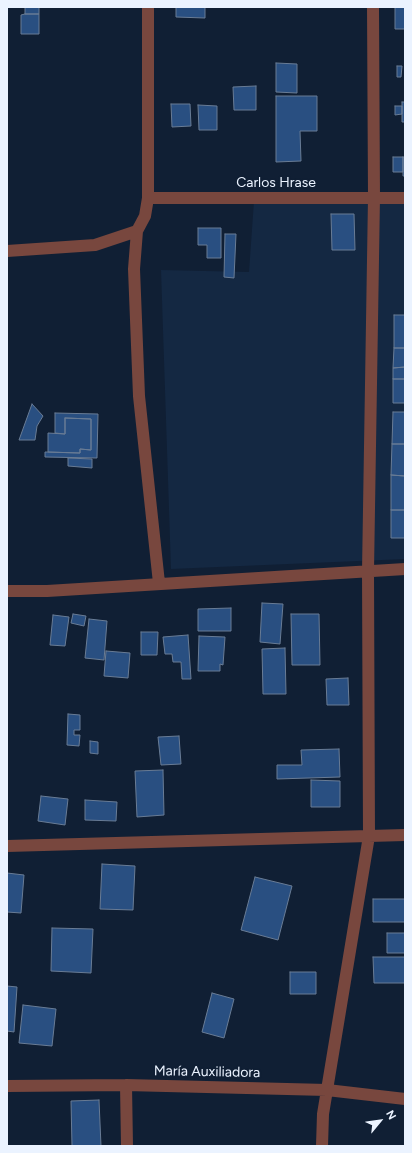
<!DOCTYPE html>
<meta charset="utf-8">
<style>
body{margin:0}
#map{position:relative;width:412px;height:1153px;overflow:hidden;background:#101f34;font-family:Figtree,sans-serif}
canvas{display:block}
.frame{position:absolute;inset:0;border:8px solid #ebf3ff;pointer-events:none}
.north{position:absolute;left:360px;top:1101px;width:40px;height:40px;-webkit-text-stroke:3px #101f34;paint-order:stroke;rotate:61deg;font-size:11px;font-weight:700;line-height:16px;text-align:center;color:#ebf3ff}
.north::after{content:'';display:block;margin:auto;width:14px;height:18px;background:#ebf3ff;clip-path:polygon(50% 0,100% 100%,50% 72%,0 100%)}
</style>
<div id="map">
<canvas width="412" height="1153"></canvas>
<div class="frame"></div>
<div class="north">N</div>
</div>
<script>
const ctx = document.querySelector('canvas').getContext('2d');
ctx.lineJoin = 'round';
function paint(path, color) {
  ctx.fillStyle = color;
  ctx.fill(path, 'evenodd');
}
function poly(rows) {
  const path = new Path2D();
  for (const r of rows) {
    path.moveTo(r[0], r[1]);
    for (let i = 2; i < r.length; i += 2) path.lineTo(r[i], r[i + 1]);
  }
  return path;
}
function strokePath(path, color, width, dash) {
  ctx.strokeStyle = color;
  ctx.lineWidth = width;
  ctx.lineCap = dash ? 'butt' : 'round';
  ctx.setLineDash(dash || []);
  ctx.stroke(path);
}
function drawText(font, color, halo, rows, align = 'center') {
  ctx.font = font + ' Figtree,sans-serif';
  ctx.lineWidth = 3.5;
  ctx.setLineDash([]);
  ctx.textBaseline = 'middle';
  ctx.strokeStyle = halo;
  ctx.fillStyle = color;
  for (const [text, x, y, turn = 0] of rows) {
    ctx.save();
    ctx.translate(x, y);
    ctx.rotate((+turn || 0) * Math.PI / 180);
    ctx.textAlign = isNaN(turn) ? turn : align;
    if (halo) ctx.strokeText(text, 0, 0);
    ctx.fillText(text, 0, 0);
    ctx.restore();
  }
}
paint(poly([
 [254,201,405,202,405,559,171,569,161,270,249,272]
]), '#142842');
const building = poly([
 [25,7,39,7,39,14,25,14,25,7],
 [176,7,205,7,205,18,176,17,176,7],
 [395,7,405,7,405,29,395,29,395,7],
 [25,14,39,14,39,34,21,34,21,15,25,14],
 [276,63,297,64,297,93,276,92,276,63],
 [397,66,402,66,401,77,397,77,397,66],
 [256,86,256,110,234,110,233,87,256,86],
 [276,96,317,96,317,131,300,131,301,161,276,162,276,96],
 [402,102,405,102,405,122,402,122,402,102],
 [171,104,190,104,191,126,172,127,171,104],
 [198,105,217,106,217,130,199,130,198,105],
 [395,106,402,106,402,114,395,115,395,106],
 [393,157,403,157,403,172,393,172,393,157],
 [403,157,405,157,405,176,403,176,403,157],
 [331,214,354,214,355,250,332,250,331,214],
 [198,228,221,228,221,258,207,258,207,245,198,245,198,228],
 [225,234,236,234,234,278,224,277,225,234],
 [394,315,405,315,405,348,394,348,394,315],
 [394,348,405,348,405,367,393,368,394,348],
 [405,367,405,379,393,379,393,368,405,367],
 [393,379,405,379,405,403,393,403,393,379],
 [32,404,43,416,37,426,35,440,19,440,32,404],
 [393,412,405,412,405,444,392,444,393,412],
 [55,413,98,414,97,458,45,457,45,452,80,453,80,449,91,450,91,419,65,418,65,434,55,433,55,413],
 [65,418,91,419,91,450,80,449,80,453,48,452,48,433,65,434,65,418],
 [392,444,405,444,405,476,391,475,392,444],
 [68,458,92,459,92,468,68,466,68,458],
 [391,475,405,476,405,510,391,510,391,475],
 [391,510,405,510,405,538,391,538,391,510],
 [262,603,283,604,280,644,260,642,262,603],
 [231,608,231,631,198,631,198,609,231,608],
 [73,614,86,616,84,626,71,623,73,614],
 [291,614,319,614,320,665,292,665,291,614],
 [53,615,69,617,65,646,50,645,53,615],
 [89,619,107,621,104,660,85,658,89,619],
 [141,632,158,632,157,655,141,655,141,632],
 [188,635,191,679,182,679,181,662,173,662,172,654,165,654,163,637,188,635],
 [199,636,225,637,223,665,220,664,220,671,198,671,199,636],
 [285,648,286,694,263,694,262,649,285,648],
 [106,651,130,653,128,678,104,676,106,651],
 [348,678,349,705,327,705,326,679,348,678],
 [68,714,80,715,80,730,74,730,74,735,80,735,79,746,67,745,68,714],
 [179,736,181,764,161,765,158,737,179,736],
 [90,741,98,742,98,754,90,753,90,741],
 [339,749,340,777,277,779,277,765,302,765,301,750,339,749],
 [163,770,164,815,137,817,135,771,163,770],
 [311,780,340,781,340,807,311,807,311,780],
 [41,796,68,799,65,825,38,821,41,796],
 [85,800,117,802,116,821,85,820,85,800],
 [102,864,135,866,133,910,100,909,102,864],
 [7,873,24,875,21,913,7,912,7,873],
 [255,877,292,886,278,940,241,930,255,877],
 [373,899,405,899,405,922,373,922,373,899],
 [52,928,93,929,91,973,51,971,52,928],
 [387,933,405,933,405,953,387,953,387,933],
 [373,957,405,957,405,983,374,983,373,957],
 [290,972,316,972,316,994,290,994,290,972],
 [7,986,17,987,14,1032,7,1031,7,986],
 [212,993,234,999,224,1038,202,1032,212,993],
 [23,1005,56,1009,52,1046,19,1043,23,1005],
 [99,1100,101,1146,72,1146,71,1101,99,1100]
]);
paint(building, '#294f81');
strokePath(building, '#697c95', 1);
strokePath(poly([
 [148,7,148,198,145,216,137,231,134,269,139,396,159,583],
 [148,198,405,198],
 [7,251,95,245,137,231],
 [7,591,47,591,405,569],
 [7,846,405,835],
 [126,1085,127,1146],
 [7,1086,126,1085,327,1090,405,1099],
 [322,1146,323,1114,369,836,368,571,374,197,373,7]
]), '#78473e', 12);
drawText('14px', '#ebf3ff', '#101f34', [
 ["Carlos Hrase",276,183],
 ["María Auxiliadora",207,1072,1]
]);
</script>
